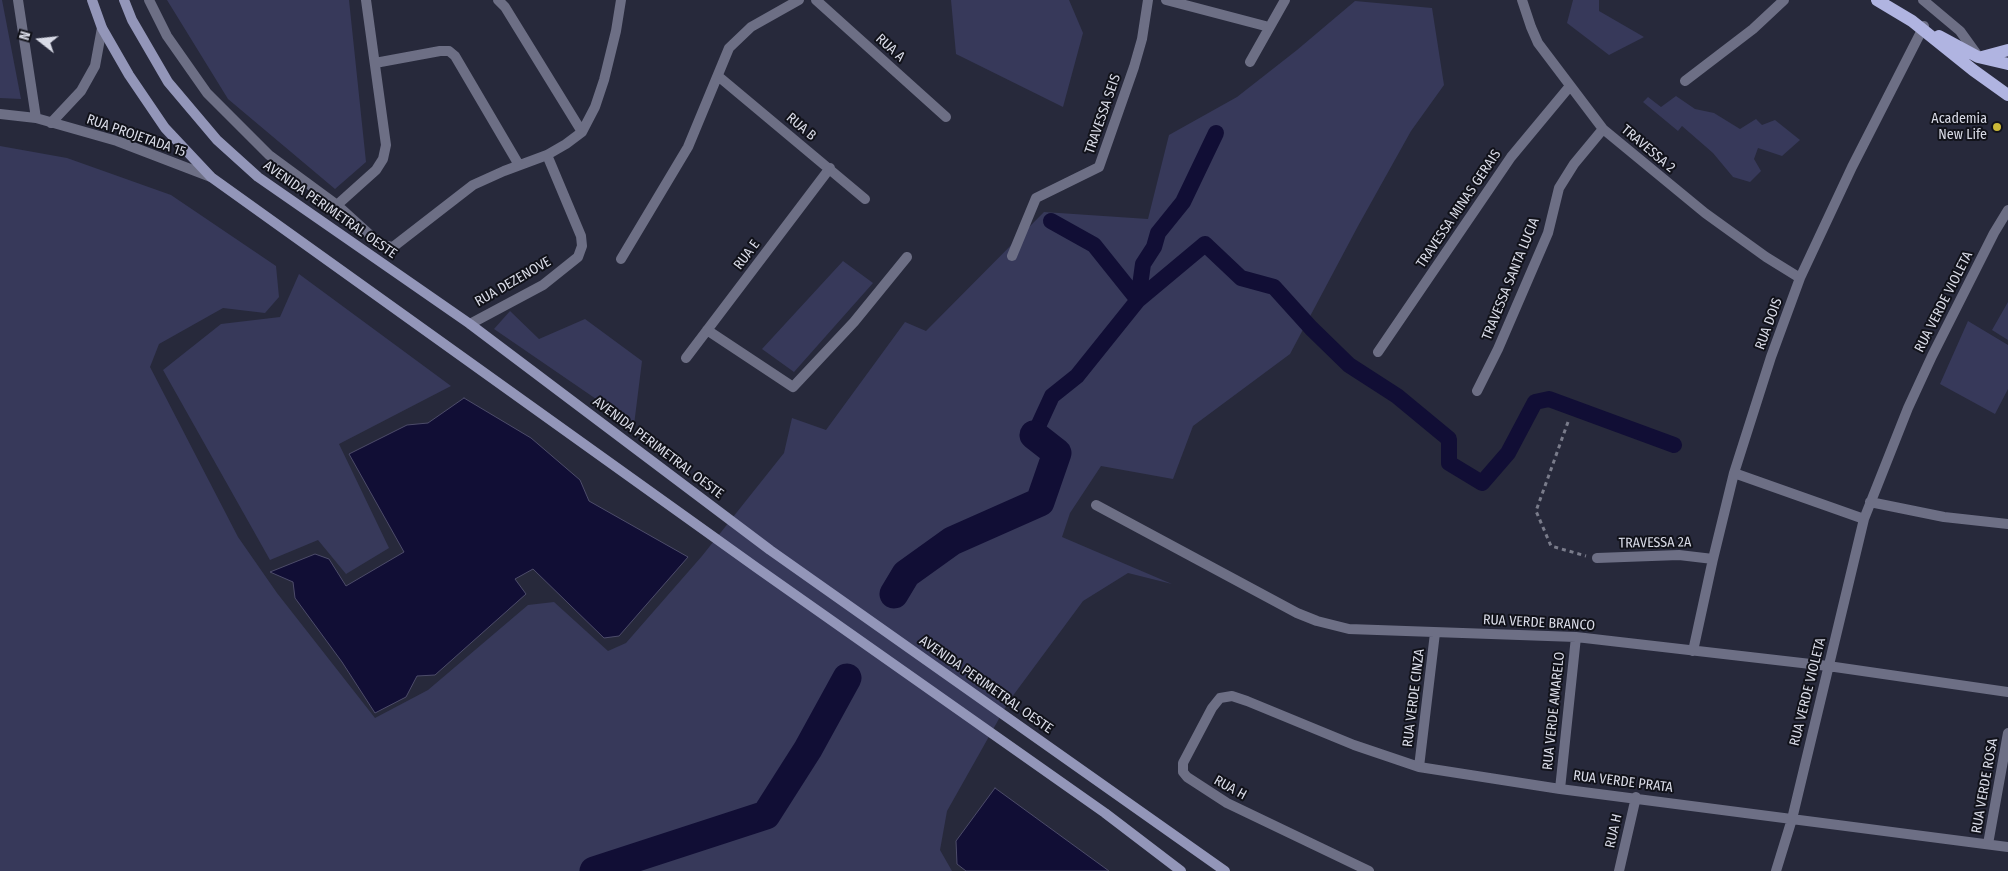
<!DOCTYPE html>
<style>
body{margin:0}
#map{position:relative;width:2008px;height:871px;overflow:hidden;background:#27293b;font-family:"Fira Sans Condensed",sans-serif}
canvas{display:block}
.north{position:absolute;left:15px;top:15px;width:50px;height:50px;-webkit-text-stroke:4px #11121a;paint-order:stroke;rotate:286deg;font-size:14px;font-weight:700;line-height:20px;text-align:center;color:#d9dbe7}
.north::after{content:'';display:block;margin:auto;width:18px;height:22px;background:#d9dbe7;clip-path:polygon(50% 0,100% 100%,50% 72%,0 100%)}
</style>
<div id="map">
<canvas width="2008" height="871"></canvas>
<div class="north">N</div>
</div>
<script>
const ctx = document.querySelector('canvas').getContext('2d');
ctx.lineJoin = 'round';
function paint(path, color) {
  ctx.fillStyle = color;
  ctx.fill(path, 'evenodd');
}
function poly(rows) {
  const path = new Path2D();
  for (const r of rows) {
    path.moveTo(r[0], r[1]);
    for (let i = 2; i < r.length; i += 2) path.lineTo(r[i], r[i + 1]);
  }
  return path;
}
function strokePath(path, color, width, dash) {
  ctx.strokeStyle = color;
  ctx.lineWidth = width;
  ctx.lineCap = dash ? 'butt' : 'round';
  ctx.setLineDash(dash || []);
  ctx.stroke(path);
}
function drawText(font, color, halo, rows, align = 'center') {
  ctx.font = font + ' "Fira Sans Condensed",sans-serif';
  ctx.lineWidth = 4;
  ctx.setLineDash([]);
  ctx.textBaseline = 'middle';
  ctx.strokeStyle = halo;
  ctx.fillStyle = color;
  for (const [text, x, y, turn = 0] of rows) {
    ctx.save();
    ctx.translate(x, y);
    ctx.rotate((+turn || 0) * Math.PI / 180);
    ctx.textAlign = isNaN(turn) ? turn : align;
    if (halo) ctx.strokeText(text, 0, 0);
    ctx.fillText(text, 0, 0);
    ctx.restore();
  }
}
paint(poly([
 [0,0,2,0,21,99,0,98],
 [167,0,349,0,366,162,335,189,228,99],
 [951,0,1069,0,1083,33,1063,107,956,54],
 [1573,0,1599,0,1599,11,1644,37,1609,55,1567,23],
 [1355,1,1432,8,1444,85,1411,131,1358,226,1290,354,1193,426,1173,479,1101,466,1070,513,1062,537,1172,584,1128,573,1083,601,1009,701,947,811,940,850,952,871,0,871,0,146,67,158,171,195,276,266,279,297,265,313,223,308,159,344,150,367,238,537,277,593,375,718,428,690,528,605,554,602,608,651,626,643,702,556,784,453,792,418,826,430,905,322,926,331,1044,212,1148,219,1169,135,1237,97,1297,50],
 [1676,96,1695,109,1714,113,1740,129,1756,119,1762,125,1775,120,1800,140,1782,156,1758,148,1754,159,1761,171,1750,182,1733,177,1713,153,1682,126,1678,131,1643,102,1648,97,1661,107],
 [843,261,873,283,794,372,762,349],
 [299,274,451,386,339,444,389,548,346,574,318,540,270,560,163,370,221,324,280,317],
 [2008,302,2008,340,1992,330],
 [510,311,539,339,585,319,642,361,634,425,494,329],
 [1968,321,2008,345,2008,389,1995,414,1940,384]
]), '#37395a');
const water = poly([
 [464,398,531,438,580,480,589,501,688,557,619,636,604,638,533,569,515,579,526,594,435,675,417,676,406,697,375,713,342,662,295,598,293,582,270,572,315,554,329,559,346,586,404,552,349,454,407,425,428,423,464,398],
 [995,788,1109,871,966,871,957,864,956,841,995,788]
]);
paint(water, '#110e35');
strokePath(water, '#4d4c6a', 1);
strokePath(poly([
 [1051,221,1094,245,1138,300],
 [1138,300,1143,264,1154,247,1158,233,1183,202,1216,133],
 [1034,435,1052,396,1077,376,1138,300,1205,244,1241,278,1274,287,1311,328,1349,365,1397,396,1449,439,1449,463,1482,483,1508,453,1535,402,1549,399,1674,445]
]), '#110e35', 16);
strokePath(poly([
 [894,594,906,574,952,541,1040,502,1057,453,1034,435],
 [594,871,766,815,808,749,847,678]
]), '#110e35', 29);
strokePath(poly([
 [1568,422,1536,511,1551,546,1586,556]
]), '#7a7c8b', 3, [4, 4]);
strokePath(poly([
 [18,0,36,118],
 [149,0,167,36,207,93,269,155,337,205,381,245,393,247,473,185,504,171,547,155,566,144,582,132,595,107,604,80,616,31,621,0],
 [498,0,505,7,582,132],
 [816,0,946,117],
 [1166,0,1269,27],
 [1522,0,1531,27,1538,43,1603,129,1705,213,1766,257,1800,278],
 [1923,0,1960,31,1978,56],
 [1250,62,1285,0],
 [375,63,440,51,449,51,455,56,519,165],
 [718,76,865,199],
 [1685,81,1753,29,1784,0],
 [0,114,36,118,117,141,211,177],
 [51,123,81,91,95,66,102,28],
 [337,205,376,170,383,159,386,145,366,0],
 [1012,256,1036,198,1099,167,1134,67,1142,39,1148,0],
 [621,259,688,147,729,48,751,27,799,0],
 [470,324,543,285,578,257,582,246,581,236,547,155],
 [707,330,793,387,854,322,907,257],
 [1378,352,1511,157,1570,86],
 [686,358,830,168],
 [1477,391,1498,349,1548,233,1559,188,1574,164,1603,129],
 [1734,473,1864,519],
 [1870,502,1944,517,2008,524],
 [1096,505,1297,613,1317,621,1349,629,1576,637,1828,666,2008,692],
 [1597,558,1679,555,1713,559],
 [1693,651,1713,559,1734,473,1771,357,1800,278,1852,167,1924,26],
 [1419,767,1435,633],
 [1560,789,1576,637],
 [1988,844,2008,733],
 [1369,871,1227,803,1187,777,1183,772,1183,763,1212,708,1220,698,1232,696,1247,701,1354,745,1419,767,1560,789,2008,847],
 [1619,871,1636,797],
 [1776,871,1792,819,1864,519,1908,408,1932,356,1994,233,2008,210]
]), '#6d6f85', 10);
strokePath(poly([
 [92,0,102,28,129,75,165,128,211,177,757,568,1105,813,1181,871],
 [124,0,132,20,168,82,217,140,258,177,470,324,770,550,1225,871]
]), '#9396b9', 10);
strokePath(poly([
 [1877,0,1912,21,1973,70,2008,95],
 [1939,36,1978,57,2008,64],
 [1982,57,2008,50]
]), '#b0b4e1', 12);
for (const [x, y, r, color] of [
 [1997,127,5,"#ccb938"]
]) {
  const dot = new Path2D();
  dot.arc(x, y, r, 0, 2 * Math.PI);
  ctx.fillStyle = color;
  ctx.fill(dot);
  strokePath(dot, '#11121a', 2);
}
drawText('14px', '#d9dbe7', '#11121a', [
 ["RUA A",890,48,42],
 ["TRAVESSA SEIS",1103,114,-71],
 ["RUA B",801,127,40],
 ["RUA PROJETADA 15",136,136,19],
 ["TRAVESSA 2",1648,149,40],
 ["TRAVESSA MINAS GERAIS",1459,209,-56],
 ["AVENIDA PERIMETRAL OESTE",330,210,35],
 ["RUA E",747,255,-53],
 ["TRAVESSA SANTA LUCIA",1511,279,-68],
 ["RUA DEZENOVE",513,282,-30],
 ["RUA VERDE VIOLETA",1944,302,-63],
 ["RUA DOIS",1769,324,-70],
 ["AVENIDA PERIMETRAL OESTE",658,448,37],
 ["TRAVESSA 2A",1655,543,-1],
 ["RUA VERDE BRANCO",1539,623,3],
 ["AVENIDA PERIMETRAL OESTE",986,685,35],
 ["RUA VERDE VIOLETA",1808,692,-76],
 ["RUA VERDE CINZA",1414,698,-83],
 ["RUA VERDE AMARELO",1554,711,-84],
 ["RUA VERDE PRATA",1623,782,7],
 ["RUA VERDE ROSA",1985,786,-80],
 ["RUA H",1230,788,29],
 ["RUA H",1614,831,-77]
]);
drawText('14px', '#d9dbe7', '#11121a', [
 ["Academia",1987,119],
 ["New Life",1987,135]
], 'right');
</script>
